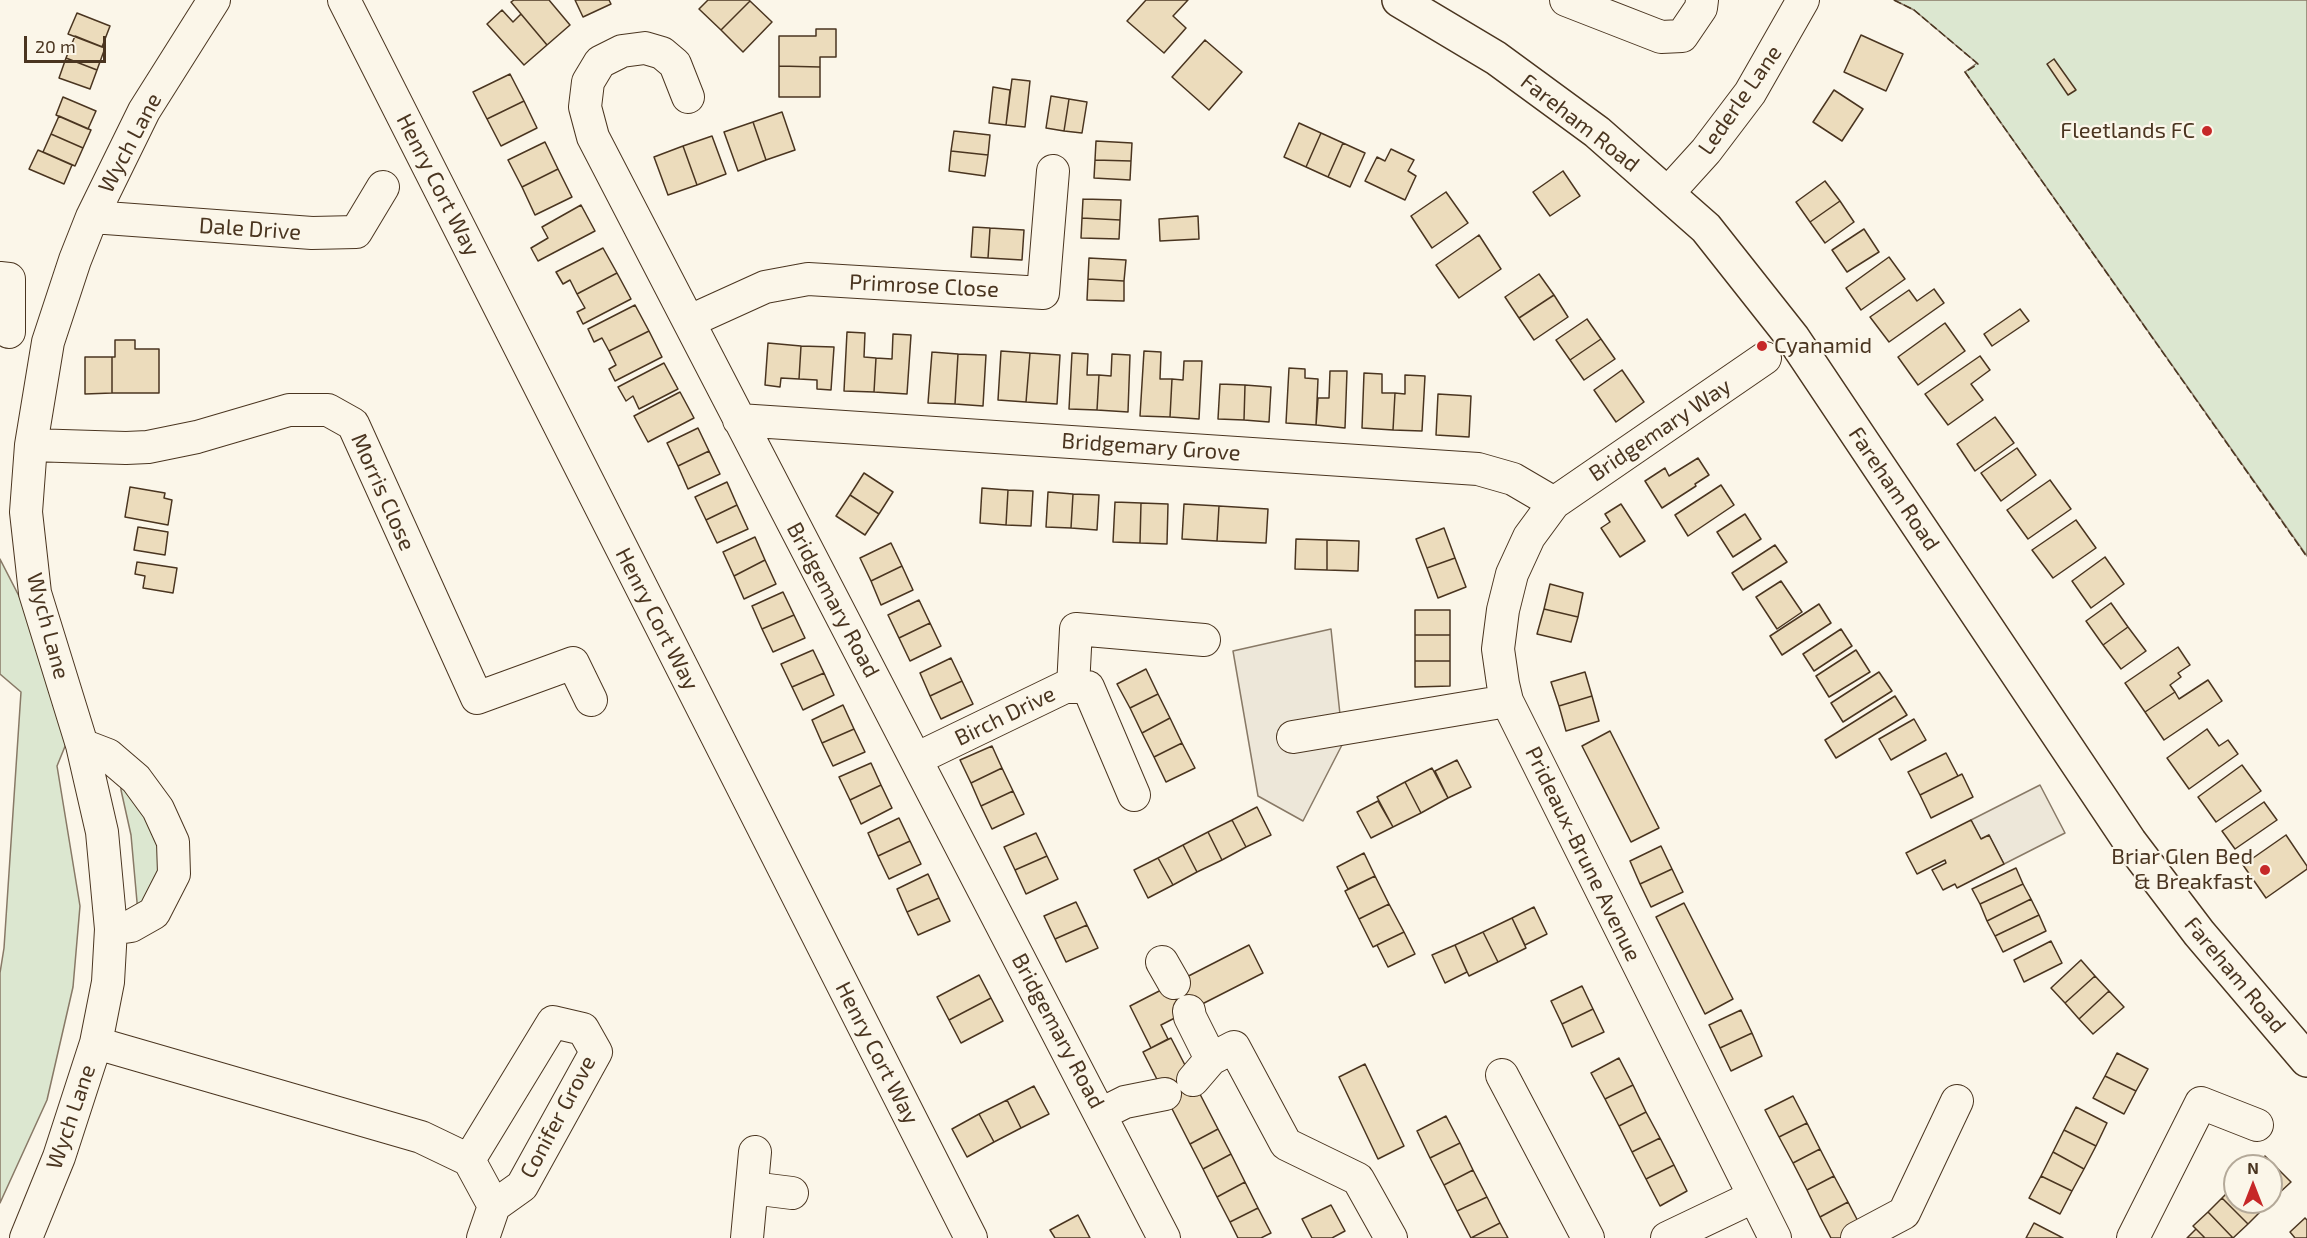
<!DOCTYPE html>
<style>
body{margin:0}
#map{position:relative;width:2307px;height:1238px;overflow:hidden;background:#fbf6e9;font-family:"Exo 2",sans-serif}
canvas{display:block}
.north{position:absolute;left:2223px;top:1154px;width:60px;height:60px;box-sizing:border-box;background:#fbf6e9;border:2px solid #b4a999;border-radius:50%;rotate:0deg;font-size:16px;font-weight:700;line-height:24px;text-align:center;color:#4a3520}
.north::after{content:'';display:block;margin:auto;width:21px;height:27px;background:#c62828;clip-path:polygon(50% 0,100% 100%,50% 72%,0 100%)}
.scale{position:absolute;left:24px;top:36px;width:82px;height:27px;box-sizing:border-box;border:3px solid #4a3520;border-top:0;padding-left:8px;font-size:18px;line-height:21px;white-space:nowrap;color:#4a3520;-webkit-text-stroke:4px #fbf6e9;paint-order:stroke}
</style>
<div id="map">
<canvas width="2307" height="1238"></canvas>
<div class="north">N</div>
<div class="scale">20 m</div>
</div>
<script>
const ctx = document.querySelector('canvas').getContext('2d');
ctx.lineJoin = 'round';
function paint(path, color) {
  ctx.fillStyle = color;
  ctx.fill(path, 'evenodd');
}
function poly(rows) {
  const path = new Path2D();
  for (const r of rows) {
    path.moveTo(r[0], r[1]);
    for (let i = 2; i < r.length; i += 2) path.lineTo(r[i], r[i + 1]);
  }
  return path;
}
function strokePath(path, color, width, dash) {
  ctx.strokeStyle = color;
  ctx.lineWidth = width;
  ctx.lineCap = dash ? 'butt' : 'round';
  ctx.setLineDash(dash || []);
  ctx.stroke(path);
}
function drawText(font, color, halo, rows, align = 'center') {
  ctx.font = font + ' "Exo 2",sans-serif';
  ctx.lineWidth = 4.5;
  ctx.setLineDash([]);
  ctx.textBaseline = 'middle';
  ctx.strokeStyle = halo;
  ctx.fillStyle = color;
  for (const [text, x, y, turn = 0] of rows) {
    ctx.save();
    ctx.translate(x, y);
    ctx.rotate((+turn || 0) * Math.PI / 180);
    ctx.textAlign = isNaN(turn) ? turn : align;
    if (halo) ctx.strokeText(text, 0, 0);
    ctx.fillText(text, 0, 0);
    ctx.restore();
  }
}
const green = poly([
 [1894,0,2307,0,2307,556,1965,72,1977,63,1914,10,1894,0],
 [0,559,41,639,68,739,57,766,80,906,73,987,47,1100,0,1203,0,973,4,948,21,692,0,674,0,559],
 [130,780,169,873,138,913,131,835,121,790,121,782,130,780]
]);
paint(green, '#dce7d0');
strokePath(green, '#887966', 1.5);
const parking = poly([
 [1331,629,1343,743,1303,821,1258,796,1233,651,1331,629],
 [2040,785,2065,833,2004,864,1989,835,1981,839,1971,820,2040,785]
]);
paint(parking, '#ede7d9');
strokePath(parking, '#887966', 1.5);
const building = poly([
 [514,0,549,0,570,25,547,45,511,2,514,0],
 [575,0,609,0,611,4,583,17,575,0],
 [708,0,749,0,750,1,721,30,699,9,708,0],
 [1146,0,1188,0,1173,16,1186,28,1164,53,1127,21,1146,0],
 [750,1,772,22,743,52,721,30,750,1],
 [502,10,513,22,521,14,547,45,524,65,487,24,502,10],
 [77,13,110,26,102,47,68,34,77,13],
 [816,29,836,29,836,57,820,57,820,67,779,66,779,36,816,36,816,29],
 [1861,35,1903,54,1886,91,1844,72,1861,35],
 [75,36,105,48,97,70,66,58,75,36],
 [1205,40,1242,72,1209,110,1172,77,1205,40],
 [66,58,97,70,90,89,59,78,66,58],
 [2054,59,2076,90,2068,95,2047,64,2054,59],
 [779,66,820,67,820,97,779,97,779,66],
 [510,74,524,101,487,119,473,92,510,74],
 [1012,79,1030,81,1025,127,1006,125,1012,79],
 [993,87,1010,90,1006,125,989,123,993,87],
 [1834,90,1863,109,1842,141,1813,122,1834,90],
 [1051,96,1069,99,1064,131,1046,128,1051,96],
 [63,97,96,111,88,129,56,115,63,97],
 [1069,99,1087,102,1082,133,1064,131,1069,99],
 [524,101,537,128,501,146,487,119,524,101],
 [782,112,795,150,766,160,753,122,782,112],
 [59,116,91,130,83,148,51,134,59,116],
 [753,122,766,160,738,171,724,132,753,122],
 [1299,123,1321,133,1306,167,1284,157,1299,123],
 [954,131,990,135,988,155,951,151,954,131],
 [1321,133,1343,143,1328,177,1306,167,1321,133],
 [51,134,83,148,75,166,43,152,51,134],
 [712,136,726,174,697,185,683,146,712,136],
 [1096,141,1132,143,1131,161,1095,160,1096,141],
 [545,142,558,169,522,187,508,160,545,142],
 [1343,143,1365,153,1350,187,1328,177,1343,143],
 [683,146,697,185,668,195,654,157,683,146],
 [1391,149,1414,160,1408,171,1416,176,1405,200,1365,181,1377,157,1385,161,1391,149],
 [38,150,72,165,64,184,29,169,38,150],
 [951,151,988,155,985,176,949,171,951,151],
 [1095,160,1131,161,1130,180,1094,178,1095,160],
 [558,169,572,197,535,215,522,187,558,169],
 [1563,171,1580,196,1550,216,1533,192,1563,171],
 [1825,181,1840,201,1810,222,1796,202,1825,181],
 [1446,192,1468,223,1432,248,1411,216,1446,192],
 [1083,199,1121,200,1120,220,1082,218,1083,199],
 [1840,201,1854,222,1825,243,1810,222,1840,201],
 [581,205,595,231,538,261,531,248,548,238,542,227,581,205],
 [1198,216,1199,239,1160,241,1159,219,1198,216],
 [1082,218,1120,220,1119,239,1081,238,1082,218],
 [973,227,990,228,988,258,971,257,973,227],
 [990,228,1024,230,1022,260,988,258,990,228],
 [1864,229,1879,252,1847,272,1832,250,1864,229],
 [1479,235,1501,269,1459,298,1436,265,1479,235],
 [603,248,617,273,577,294,570,280,563,284,556,272,603,248],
 [1889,257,1905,279,1861,310,1846,288,1889,257],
 [1089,258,1126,260,1124,281,1088,279,1089,258],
 [617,273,631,299,583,324,577,312,585,308,577,294,617,273],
 [1539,274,1554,295,1519,318,1505,297,1539,274],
 [1088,279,1124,281,1124,301,1087,300,1088,279],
 [1934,289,1944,303,1889,342,1870,317,1909,290,1917,301,1934,289],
 [1554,295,1568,317,1534,340,1519,318,1554,295],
 [635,305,649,331,609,351,602,338,594,342,588,329,635,305],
 [2020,309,2029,321,1992,346,1984,334,2020,309],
 [1587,319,1601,339,1570,360,1556,340,1587,319],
 [1945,323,1965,351,1918,385,1898,357,1945,323],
 [649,331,662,357,615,381,609,369,616,365,609,351,649,331],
 [847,332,865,333,864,357,876,358,874,392,844,391,847,332],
 [893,334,911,335,907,394,874,392,876,358,892,359,893,334],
 [1601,339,1615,359,1584,380,1570,360,1601,339],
 [115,340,135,340,135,349,159,349,159,393,112,393,112,357,115,357,115,340],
 [768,343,801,346,799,379,781,378,780,387,765,385,768,343],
 [801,346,834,347,831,390,817,389,817,380,799,379,801,346],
 [1001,351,1030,353,1026,402,998,400,1001,351],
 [1144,351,1161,352,1160,379,1172,379,1170,417,1140,416,1144,351],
 [932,352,958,354,955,404,928,403,932,352],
 [1030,353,1060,355,1057,404,1026,402,1030,353],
 [1072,353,1088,354,1087,375,1099,375,1097,410,1069,409,1072,353],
 [958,354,986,355,983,406,955,404,958,354],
 [1112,354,1130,355,1128,412,1097,410,1099,375,1111,376,1112,354],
 [1980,356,1990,370,1971,384,1983,400,1948,425,1925,394,1980,356],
 [85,357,112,357,112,393,85,394,85,357],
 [1184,361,1202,361,1199,419,1170,417,1172,379,1183,380,1184,361],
 [664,363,678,389,639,409,633,396,626,401,618,387,664,363],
 [1289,368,1305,369,1305,378,1318,379,1316,425,1286,423,1289,368],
 [1622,370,1644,402,1616,422,1594,390,1622,370],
 [1330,371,1347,371,1345,428,1316,425,1318,398,1329,398,1330,371],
 [1364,373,1382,374,1382,393,1395,393,1393,430,1362,428,1364,373],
 [1405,375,1425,376,1422,431,1393,430,1395,393,1405,394,1405,375],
 [1220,384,1245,385,1244,420,1218,419,1220,384],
 [1245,385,1271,387,1269,422,1244,420,1245,385],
 [680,392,694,418,648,442,634,416,680,392],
 [1438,394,1471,396,1469,437,1436,435,1438,394],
 [1995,417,2014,443,1975,471,1957,444,1995,417],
 [698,428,709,451,678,466,667,443,698,428],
 [2017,448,2036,475,2001,501,1981,473,2017,448],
 [709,451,720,474,688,489,678,466,709,451],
 [1698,458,1709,475,1695,484,1696,486,1662,508,1645,481,1665,468,1669,476,1698,458],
 [864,473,893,492,879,514,850,495,864,473],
 [2050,480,2071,509,2028,539,2007,510,2050,480],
 [727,482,737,505,706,520,695,497,727,482],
 [1721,485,1734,505,1688,536,1675,515,1721,485],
 [130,487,165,493,164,498,172,500,168,525,125,517,130,487],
 [982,488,1008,490,1006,525,980,523,982,488],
 [1008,490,1033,491,1031,526,1006,525,1008,490],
 [1048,492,1073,494,1071,528,1046,527,1048,492],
 [1073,494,1099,495,1097,530,1071,528,1073,494],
 [850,495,879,514,865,535,836,516,850,495],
 [1115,502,1141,503,1140,543,1113,542,1115,502],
 [1141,503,1168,504,1167,544,1140,543,1141,503],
 [1184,504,1219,506,1217,541,1182,539,1184,504],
 [1621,504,1645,541,1620,557,1601,528,1610,522,1605,514,1621,504],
 [737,505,748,529,717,543,706,520,737,505],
 [1219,506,1268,509,1266,543,1217,541,1219,506],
 [1745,514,1761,539,1733,557,1717,532,1745,514],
 [2076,520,2096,548,2053,578,2032,550,2076,520],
 [138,527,168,532,165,555,134,550,138,527],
 [1444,528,1455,558,1427,568,1416,539,1444,528],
 [755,537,765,560,734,576,723,552,755,537],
 [1296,539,1327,540,1327,570,1295,569,1296,539],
 [1327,540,1359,541,1358,571,1327,570,1327,540],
 [891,543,902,566,871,581,860,558,891,543],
 [1775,545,1787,562,1743,590,1732,573,1775,545],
 [2105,557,2124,584,2091,608,2072,581,2105,557],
 [1455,558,1466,587,1438,598,1427,568,1455,558],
 [765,560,776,584,744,599,734,576,765,560],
 [137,562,177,568,173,593,143,588,145,576,135,574,137,562],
 [902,566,913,590,881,605,871,581,902,566],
 [1781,581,1802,612,1777,629,1756,597,1781,581],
 [1550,584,1583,593,1578,617,1544,609,1550,584],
 [783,592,794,615,762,629,752,606,783,592],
 [919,600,930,623,899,638,888,615,919,600],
 [2111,603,2128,627,2103,645,2086,621,2111,603],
 [1819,604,1831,623,1782,655,1770,636,1819,604],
 [1544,609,1578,617,1571,642,1537,634,1544,609],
 [1415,610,1450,610,1450,635,1415,635,1415,610],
 [794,615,805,638,773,652,762,629,794,615],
 [930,623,941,646,910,661,899,638,930,623],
 [2128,627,2146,651,2121,669,2103,645,2128,627],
 [1841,629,1852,646,1814,671,1803,654,1841,629],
 [1415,635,1450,635,1450,661,1415,661,1415,635],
 [2178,647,2190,665,2178,673,2181,677,2170,685,2175,692,2145,712,2125,683,2178,647],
 [813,650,824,673,792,687,781,664,813,650],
 [1856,650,1870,672,1829,697,1816,676,1856,650],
 [951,658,962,681,930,696,920,673,951,658],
 [1415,661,1450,661,1450,686,1415,687,1415,661],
 [1146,669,1158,694,1130,708,1117,684,1146,669],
 [1585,672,1592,696,1559,706,1551,682,1585,672],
 [1879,672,1892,691,1843,722,1831,703,1879,672],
 [824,673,834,695,803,710,792,687,824,673],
 [2208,680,2222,701,2164,740,2145,712,2175,692,2179,699,2208,680],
 [962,681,973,704,941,719,930,696,962,681],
 [1158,694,1170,718,1142,733,1130,708,1158,694],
 [1592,696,1599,721,1566,731,1559,706,1592,696],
 [1895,696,1907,715,1836,758,1825,740,1895,696],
 [843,705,854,729,822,743,812,720,843,705],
 [1170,718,1182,743,1154,757,1142,733,1170,718],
 [1914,719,1926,740,1891,760,1879,739,1914,719],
 [854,729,865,752,833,766,822,743,854,729],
 [2207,729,2219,746,2228,740,2238,754,2189,789,2167,758,2207,729],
 [1610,731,1659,828,1631,842,1582,746,1610,731],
 [1182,743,1195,768,1166,782,1154,757,1182,743],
 [992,746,1002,768,971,783,960,760,992,746],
 [1946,753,1958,776,1920,795,1908,772,1946,753],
 [1457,760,1471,787,1448,798,1435,771,1457,760],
 [871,763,881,785,850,800,839,777,871,763],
 [2242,765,2261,791,2216,822,2198,797,2242,765],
 [1002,768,1013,791,981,806,971,783,1002,768],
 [1432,768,1448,798,1421,813,1405,782,1432,768],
 [1962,774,1973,797,1931,818,1920,795,1962,774],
 [1405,782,1421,813,1393,827,1377,797,1405,782],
 [881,785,892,808,861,824,850,800,881,785],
 [1013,791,1024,814,992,829,981,806,1013,791],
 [1378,801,1393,827,1371,838,1357,812,1378,801],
 [2264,802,2277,820,2235,849,2222,831,2264,802],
 [1257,807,1271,835,1246,847,1232,820,1257,807],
 [899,818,910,841,878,856,868,833,899,818],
 [1232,820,1246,847,1222,860,1208,832,1232,820],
 [1971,820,1981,839,1989,835,2004,864,1957,888,1955,884,1943,890,1932,870,1946,863,1945,860,1917,874,1906,853,1971,820],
 [1208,832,1222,860,1197,872,1183,845,1208,832],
 [1036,833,1047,856,1015,870,1004,847,1036,833],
 [2286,835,2307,866,2307,869,2266,898,2243,865,2286,835],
 [910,841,921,864,889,879,878,856,910,841],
 [1183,845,1197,872,1173,885,1158,858,1183,845],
 [1661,846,1672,869,1640,884,1630,861,1661,846],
 [1364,853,1375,876,1348,889,1337,867,1364,853],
 [1047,856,1058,879,1026,894,1015,870,1047,856],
 [1158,858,1173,885,1148,898,1134,870,1158,858],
 [2016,868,2023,884,1980,904,1972,889,2016,868],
 [1672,869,1683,892,1651,907,1640,884,1672,869],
 [928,874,939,898,907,912,897,889,928,874],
 [1375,876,1389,904,1359,919,1345,891,1375,876],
 [2023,884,2031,899,1987,921,1980,904,2023,884],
 [939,898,950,921,918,935,907,912,939,898],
 [2031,899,2039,915,1995,936,1987,921,2031,899],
 [1076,902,1087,925,1055,939,1044,916,1076,902],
 [1684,903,1733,999,1705,1014,1656,917,1684,903],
 [1389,904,1404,932,1373,947,1359,919,1389,904],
 [1534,907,1547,934,1525,945,1512,918,1534,907],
 [2039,915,2046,931,2003,952,1995,936,2039,915],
 [1512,918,1526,948,1498,962,1483,932,1512,918],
 [1087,925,1098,948,1066,962,1055,939,1087,925],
 [1404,932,1415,954,1388,967,1377,945,1404,932],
 [1483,932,1498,962,1469,976,1455,945,1483,932],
 [2051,941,2062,963,2024,982,2014,960,2051,941],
 [1249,945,1263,973,1161,1025,1168,1039,1151,1048,1130,1006,1249,945],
 [1455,945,1467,972,1445,983,1432,955,1455,945],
 [2081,960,2095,976,2065,1003,2051,988,2081,960],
 [979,975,991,998,949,1020,937,997,979,975],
 [2095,976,2109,991,2079,1019,2065,1003,2095,976],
 [1582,986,1593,1009,1562,1024,1551,1001,1582,986],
 [2109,991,2124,1007,2093,1034,2079,1019,2109,991],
 [991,998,1003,1021,961,1043,949,1020,991,998],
 [1593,1009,1604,1032,1572,1047,1562,1024,1593,1009],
 [1741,1010,1752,1033,1720,1048,1709,1025,1741,1010],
 [1752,1033,1762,1056,1731,1071,1720,1048,1752,1033],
 [1171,1038,1218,1129,1190,1144,1143,1052,1171,1038],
 [2117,1053,2148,1069,2136,1091,2105,1076,2117,1053],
 [1619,1058,1633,1085,1605,1099,1591,1073,1619,1058],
 [1365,1064,1404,1146,1378,1159,1339,1077,1365,1064],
 [2105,1076,2136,1091,2124,1114,2093,1098,2105,1076],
 [1633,1085,1646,1112,1619,1126,1605,1099,1633,1085],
 [1034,1086,1049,1114,1021,1128,1007,1100,1034,1086],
 [1793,1096,1807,1123,1779,1137,1765,1110,1793,1096],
 [1007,1100,1021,1128,994,1142,979,1114,1007,1100],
 [2076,1107,2107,1123,2096,1146,2064,1130,2076,1107],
 [1646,1112,1660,1138,1632,1152,1619,1126,1646,1112],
 [979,1114,994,1142,967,1157,952,1129,979,1114],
 [1446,1116,1460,1143,1430,1158,1417,1131,1446,1116],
 [1807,1123,1820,1149,1793,1163,1779,1137,1807,1123],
 [1218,1129,1231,1154,1203,1169,1190,1144,1218,1129],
 [2064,1130,2096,1146,2084,1169,2053,1152,2064,1130],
 [1660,1138,1674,1165,1646,1179,1632,1152,1660,1138],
 [1460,1143,1473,1170,1444,1185,1430,1158,1460,1143],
 [1820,1149,1834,1176,1807,1190,1793,1163,1820,1149],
 [2053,1152,2084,1169,2072,1191,2041,1176,2053,1152],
 [1231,1154,1245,1182,1217,1197,1203,1169,1231,1154],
 [2265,1156,2291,1182,2276,1196,2271,1190,2271,1166,2255,1166,2265,1156],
 [1674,1165,1687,1191,1660,1206,1646,1179,1674,1165],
 [1473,1170,1487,1197,1457,1211,1444,1185,1473,1170],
 [1834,1176,1848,1202,1820,1217,1807,1190,1834,1176],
 [2041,1176,2072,1191,2060,1214,2029,1198,2041,1176],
 [1245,1182,1258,1208,1230,1222,1217,1197,1245,1182],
 [2235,1185,2235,1202,2254,1202,2262,1210,2248,1224,2222,1198,2235,1185],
 [1487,1197,1500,1223,1471,1238,1457,1211,1487,1197],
 [2222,1198,2248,1224,2233,1238,2208,1212,2222,1198],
 [1848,1202,1862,1229,1845,1238,1831,1238,1820,1217,1848,1202],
 [2254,1202,2270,1202,2262,1210,2254,1202],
 [1331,1205,1345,1231,1332,1238,1312,1238,1302,1219,1331,1205],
 [1258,1208,1271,1233,1261,1238,1238,1238,1230,1222,1258,1208],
 [2208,1212,2233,1238,2205,1238,2193,1226,2208,1212],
 [1078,1215,1090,1238,1055,1238,1050,1230,1078,1215],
 [2305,1218,2307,1220,2307,1238,2295,1238,2290,1232,2305,1218],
 [1500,1223,1508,1238,1471,1238,1500,1223],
 [2034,1223,2063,1238,2026,1238,2034,1223],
 [2196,1229,2205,1238,2187,1238,2196,1229]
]);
paint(building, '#ecdcbc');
strokePath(building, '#4a3520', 1.5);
const minor = poly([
 [344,0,971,1238],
 [1566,0,1661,37,1682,36,1701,8,1702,0],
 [688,97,675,64,662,53,645,48,622,51,600,62,588,82,585,107,593,137,1164,1238],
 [1667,194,1706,151,1750,93,1803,0],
 [92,217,312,233,356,232,383,187],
 [0,278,9,279,9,332],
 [690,321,765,287,808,279,1043,293,1053,171],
 [1765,358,1554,503,1529,537,1512,574,1503,610,1498,649,1503,684,1507,701,1775,1238],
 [739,420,1478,469,1513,479,1554,503],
 [31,445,126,448,148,447,197,437,289,410,328,410,353,424,477,698,573,663,591,700],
 [1073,687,1076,629,1204,640],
 [1293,737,1507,701],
 [82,745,108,755,136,779,158,809,173,842,174,874,154,913,131,926,111,929],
 [916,759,1065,687,1088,687,1134,795],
 [1162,962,1174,983],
 [1189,1011,1190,1017,1211,1059],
 [96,1043,421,1137,469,1160,494,1206,483,1238],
 [1502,1075,1588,1238],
 [1193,1080,1211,1059,1234,1047,1286,1144,1358,1179,1391,1238],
 [1101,1114,1125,1102,1165,1094],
 [469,1160,553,1022,583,1029,596,1052,522,1186,494,1206],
 [752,1188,792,1193],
 [26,1238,59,1157,96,1043,108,982,111,929,102,832,82,745,35,593,26,512,31,445,48,342,75,260,92,217,144,111,214,0],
 [747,1238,755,1152],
 [1667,1238,1753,1197],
 [1857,1238,1904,1213,1957,1101],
 [2133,1238,2201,1103,2257,1125]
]);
const major = poly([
 [1399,0,1496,58,1597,132,1706,228,1793,338,2130,842,2199,933,2307,1060]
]);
strokePath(minor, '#4a3520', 34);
strokePath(major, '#4a3520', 36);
strokePath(minor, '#fbf6e9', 32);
strokePath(major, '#fbf6e9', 33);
strokePath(poly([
 [1894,0,1914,10,1978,64,1965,72,2307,557]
]), '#4a3520', 1.5, [8, 3]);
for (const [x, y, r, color] of [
 [2207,131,6,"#c62828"],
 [1762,346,6,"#c62828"],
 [2265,870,6,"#c62828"]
]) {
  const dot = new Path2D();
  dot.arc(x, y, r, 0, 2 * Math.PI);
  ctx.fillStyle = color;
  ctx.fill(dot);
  strokePath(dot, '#fbf6e9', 2);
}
drawText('22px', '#4a3520', '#fbf6e9', [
 ["Lederle Lane",1740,100,-55],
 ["Fareham Road",1580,123,38],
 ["Wych Lane",130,143,-62],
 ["Henry Cort Way",438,185,63],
 ["Dale Drive",250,229,4],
 ["Primrose Close",924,286,3],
 ["Bridgemary Way",1660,430,-34],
 ["Bridgemary Grove",1151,447,4],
 ["Fareham Road",1894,489,56],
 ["Morris Close",383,492,66],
 ["Bridgemary Road",833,600,62],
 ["Henry Cort Way",657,619,63],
 ["Wych Lane",48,626,75],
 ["Birch Drive",1005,716,-26],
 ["Prideaux-Brune Avenue",1583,854,64],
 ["Fareham Road",2235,975,50],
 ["Bridgemary Road",1058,1031,62],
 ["Henry Cort Way",877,1053,63],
 ["Wych Lane",71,1117,-71],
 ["Conifer Grove",558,1117,-62]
]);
drawText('22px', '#4a3520', '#fbf6e9', [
 ["Fleetlands FC",2195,131],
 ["Cyanamid",1774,346,"left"],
 ["Briar Glen Bed",2253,857],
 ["& Breakfast",2253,882]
], 'right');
</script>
